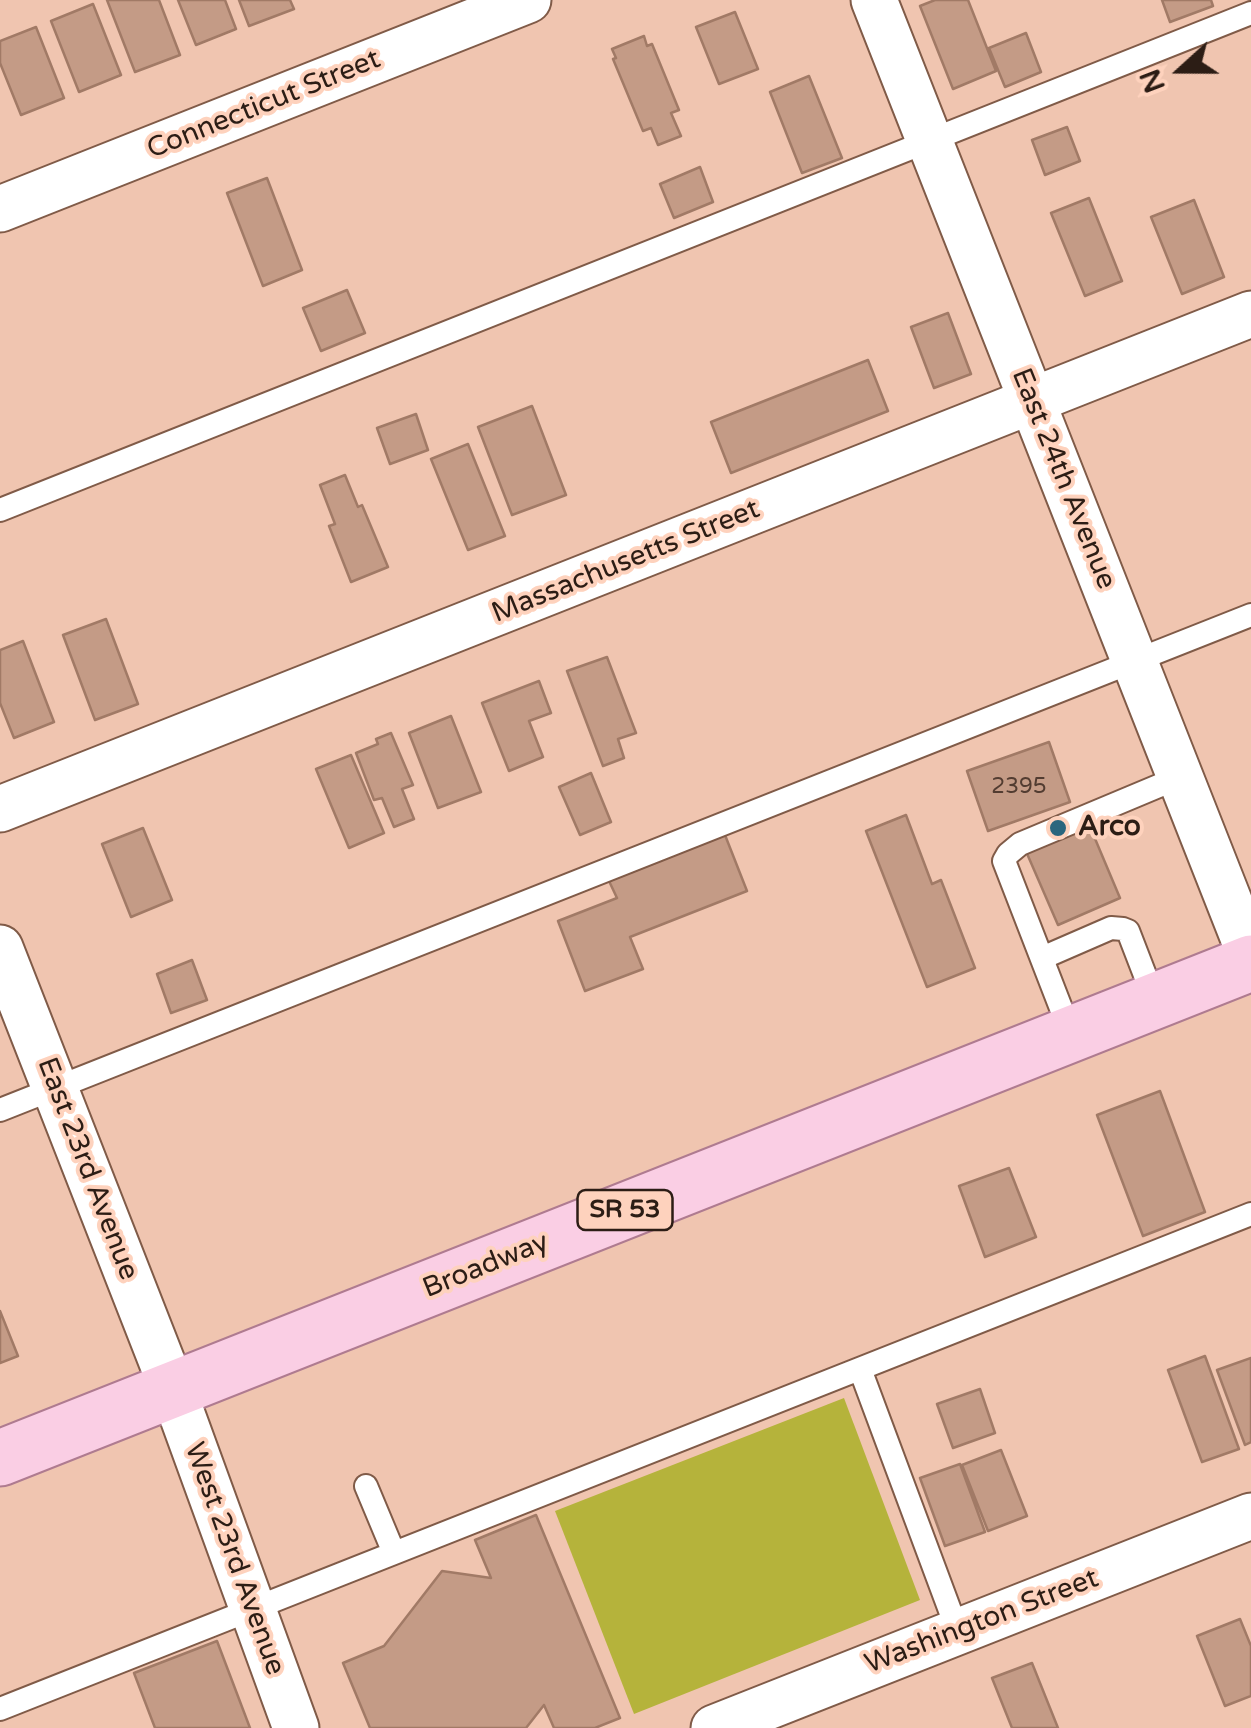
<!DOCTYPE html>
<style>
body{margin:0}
#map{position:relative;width:1251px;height:1728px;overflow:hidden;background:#f0c5b0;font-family:"Varela Round",sans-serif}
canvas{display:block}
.north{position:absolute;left:1131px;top:20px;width:100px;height:100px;-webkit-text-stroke:8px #fed2bd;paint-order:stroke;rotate:249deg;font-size:28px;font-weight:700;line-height:40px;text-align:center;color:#2c1d15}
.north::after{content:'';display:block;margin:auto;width:35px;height:45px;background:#2c1d15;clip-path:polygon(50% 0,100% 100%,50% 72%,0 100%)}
</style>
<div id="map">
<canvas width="1251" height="1728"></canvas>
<div class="north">N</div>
</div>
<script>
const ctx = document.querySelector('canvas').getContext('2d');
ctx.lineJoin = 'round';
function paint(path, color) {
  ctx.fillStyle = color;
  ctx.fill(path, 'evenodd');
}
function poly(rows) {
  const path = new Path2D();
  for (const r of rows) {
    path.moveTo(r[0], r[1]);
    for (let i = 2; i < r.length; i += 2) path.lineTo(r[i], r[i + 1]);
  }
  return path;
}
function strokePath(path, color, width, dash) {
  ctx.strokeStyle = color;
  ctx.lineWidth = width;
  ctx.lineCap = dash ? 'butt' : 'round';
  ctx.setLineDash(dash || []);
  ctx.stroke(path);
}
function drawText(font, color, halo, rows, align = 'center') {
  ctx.font = font + ' "Varela Round",sans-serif';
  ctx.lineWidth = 8;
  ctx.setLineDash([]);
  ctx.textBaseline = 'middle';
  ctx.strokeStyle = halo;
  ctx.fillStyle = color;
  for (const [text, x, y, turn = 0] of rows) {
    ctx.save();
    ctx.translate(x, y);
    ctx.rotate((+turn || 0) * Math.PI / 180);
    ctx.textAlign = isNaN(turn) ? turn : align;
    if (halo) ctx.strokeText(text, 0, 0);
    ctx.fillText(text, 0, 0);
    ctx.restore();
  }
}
paint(poly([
 [844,1398,920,1600,634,1714,555,1511]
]), '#b5b33b');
const building = poly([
 [107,0,159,0,180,55,135,72,107,0],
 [178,0,225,0,236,29,196,45,178,0],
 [239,0,290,0,294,9,249,26,239,0],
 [935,0,968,0,996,71,953,89,920,6,935,0],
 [1162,0,1211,0,1213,6,1170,22,1162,0],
 [93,4,121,75,79,92,51,21,93,4],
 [735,12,758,69,719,84,696,27,735,12],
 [36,27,64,98,21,115,0,63,0,41,36,27],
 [1026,33,1041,72,1005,87,989,48,1026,33],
 [644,36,647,46,652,44,679,110,671,113,681,136,658,145,651,128,643,131,613,59,616,58,612,49,644,36],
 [809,76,842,158,802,173,770,92,809,76],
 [1067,127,1080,161,1045,175,1032,140,1067,127],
 [700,167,713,202,674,218,660,184,700,167],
 [267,178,302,270,263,286,227,193,267,178],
 [1089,198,1122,281,1085,296,1051,213,1089,198],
 [1194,200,1224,277,1182,294,1151,217,1194,200],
 [347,290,365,333,321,351,303,308,347,290],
 [948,313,971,374,934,388,911,327,948,313],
 [868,360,888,411,731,473,711,422,868,360],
 [532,406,566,495,512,515,478,427,532,406],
 [416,414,428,450,390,464,377,428,416,414],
 [468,444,505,536,468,550,431,459,468,444],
 [345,475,358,507,362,505,388,567,351,582,329,526,335,524,320,485,345,475],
 [106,619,138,704,95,720,63,635,106,619],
 [23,641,54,722,14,738,0,703,0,650,23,641],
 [607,657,636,733,618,739,624,758,603,766,567,671,607,657],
 [539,681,551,713,529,721,543,757,509,771,482,703,539,681],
 [451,716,481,792,438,808,409,733,451,716],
 [391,733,413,785,402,789,414,819,394,827,382,798,374,800,356,753,378,744,376,739,391,733],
 [1049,742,1070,802,988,831,967,771,1049,742],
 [351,755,384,833,349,848,316,769,351,755],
 [591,773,611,822,580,835,559,787,591,773],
 [906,815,932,884,941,880,975,968,927,987,866,831,906,815],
 [1088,822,1120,898,1058,925,1025,849,1088,822],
 [143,828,172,900,131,917,102,844,143,828],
 [725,835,747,891,630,937,643,969,585,991,558,921,617,898,609,881,725,835],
 [192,960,207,1000,171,1013,157,974,192,960],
 [1160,1091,1205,1212,1143,1236,1097,1115,1160,1091],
 [1009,1168,1036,1237,985,1257,959,1186,1009,1168],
 [0,1311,18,1356,0,1363,0,1311],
 [1205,1356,1239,1449,1202,1462,1168,1370,1205,1356],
 [1251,1358,1251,1442,1245,1445,1217,1370,1251,1358],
 [980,1389,995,1433,953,1448,937,1404,980,1389],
 [1001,1450,1027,1516,988,1531,962,1465,1001,1450],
 [960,1464,985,1532,945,1546,920,1478,960,1464],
 [536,1515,620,1718,595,1728,554,1728,544,1705,526,1728,370,1728,343,1663,384,1646,442,1571,491,1578,475,1540,536,1515],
 [1240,1619,1251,1646,1251,1696,1225,1706,1197,1636,1240,1619],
 [217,1641,250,1728,155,1728,134,1673,217,1641],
 [1032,1663,1058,1728,1012,1728,992,1678,1032,1663]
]);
paint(building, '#c49b86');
strokePath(building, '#a17a66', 2.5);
const lane = poly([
 [0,510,1251,13],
 [1042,958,1111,928,1123,929,1128,931,1155,1001],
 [1071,1034,1004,861,1008,854,1020,844,1180,777],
 [0,1110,1251,615],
 [860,1369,958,1632],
 [366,1486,394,1553],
 [0,1709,1251,1214]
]);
const street = poly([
 [874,0,1251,957],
 [0,209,528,0],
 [0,809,1251,314],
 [0,948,173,1390,296,1728],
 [714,1728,1251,1516]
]);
const primary = poly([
 [0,1458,1251,963]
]);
strokePath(lane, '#805b48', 26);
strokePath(street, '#805b48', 49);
strokePath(primary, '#af7b90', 59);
strokePath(lane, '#fff', 22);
strokePath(street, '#fff', 45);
strokePath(primary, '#facee4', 55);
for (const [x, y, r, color] of [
 [1058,828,10,"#2b667e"]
]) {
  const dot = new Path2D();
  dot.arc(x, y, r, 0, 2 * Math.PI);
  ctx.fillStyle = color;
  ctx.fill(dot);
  strokePath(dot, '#fed2bd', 4);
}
drawText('22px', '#523c31', null, [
 ["2395",1019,787]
]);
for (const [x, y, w] of [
 [625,1210,95]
]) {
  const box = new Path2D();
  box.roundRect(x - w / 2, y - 20, w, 40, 8);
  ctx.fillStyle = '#fed2bd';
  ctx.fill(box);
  strokePath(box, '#2c1d15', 2.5);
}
drawText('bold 25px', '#2c1d15', null, [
 ["SR 53",625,1210]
]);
drawText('28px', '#2c1d15', '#fed2bd', [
 ["Connecticut Street",264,105,-22],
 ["East 24th Avenue",1063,479,68],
 ["Massachusetts Street",626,562,-22],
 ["East 23rd Avenue",87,1169,69],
 ["Broadway",486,1266,-22],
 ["West 23rd Avenue",234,1559,70],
 ["Washington Street",982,1622,-21]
]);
drawText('bold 28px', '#2c1d15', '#fed2bd', [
 ["Arco",1078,828]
], 'left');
</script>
